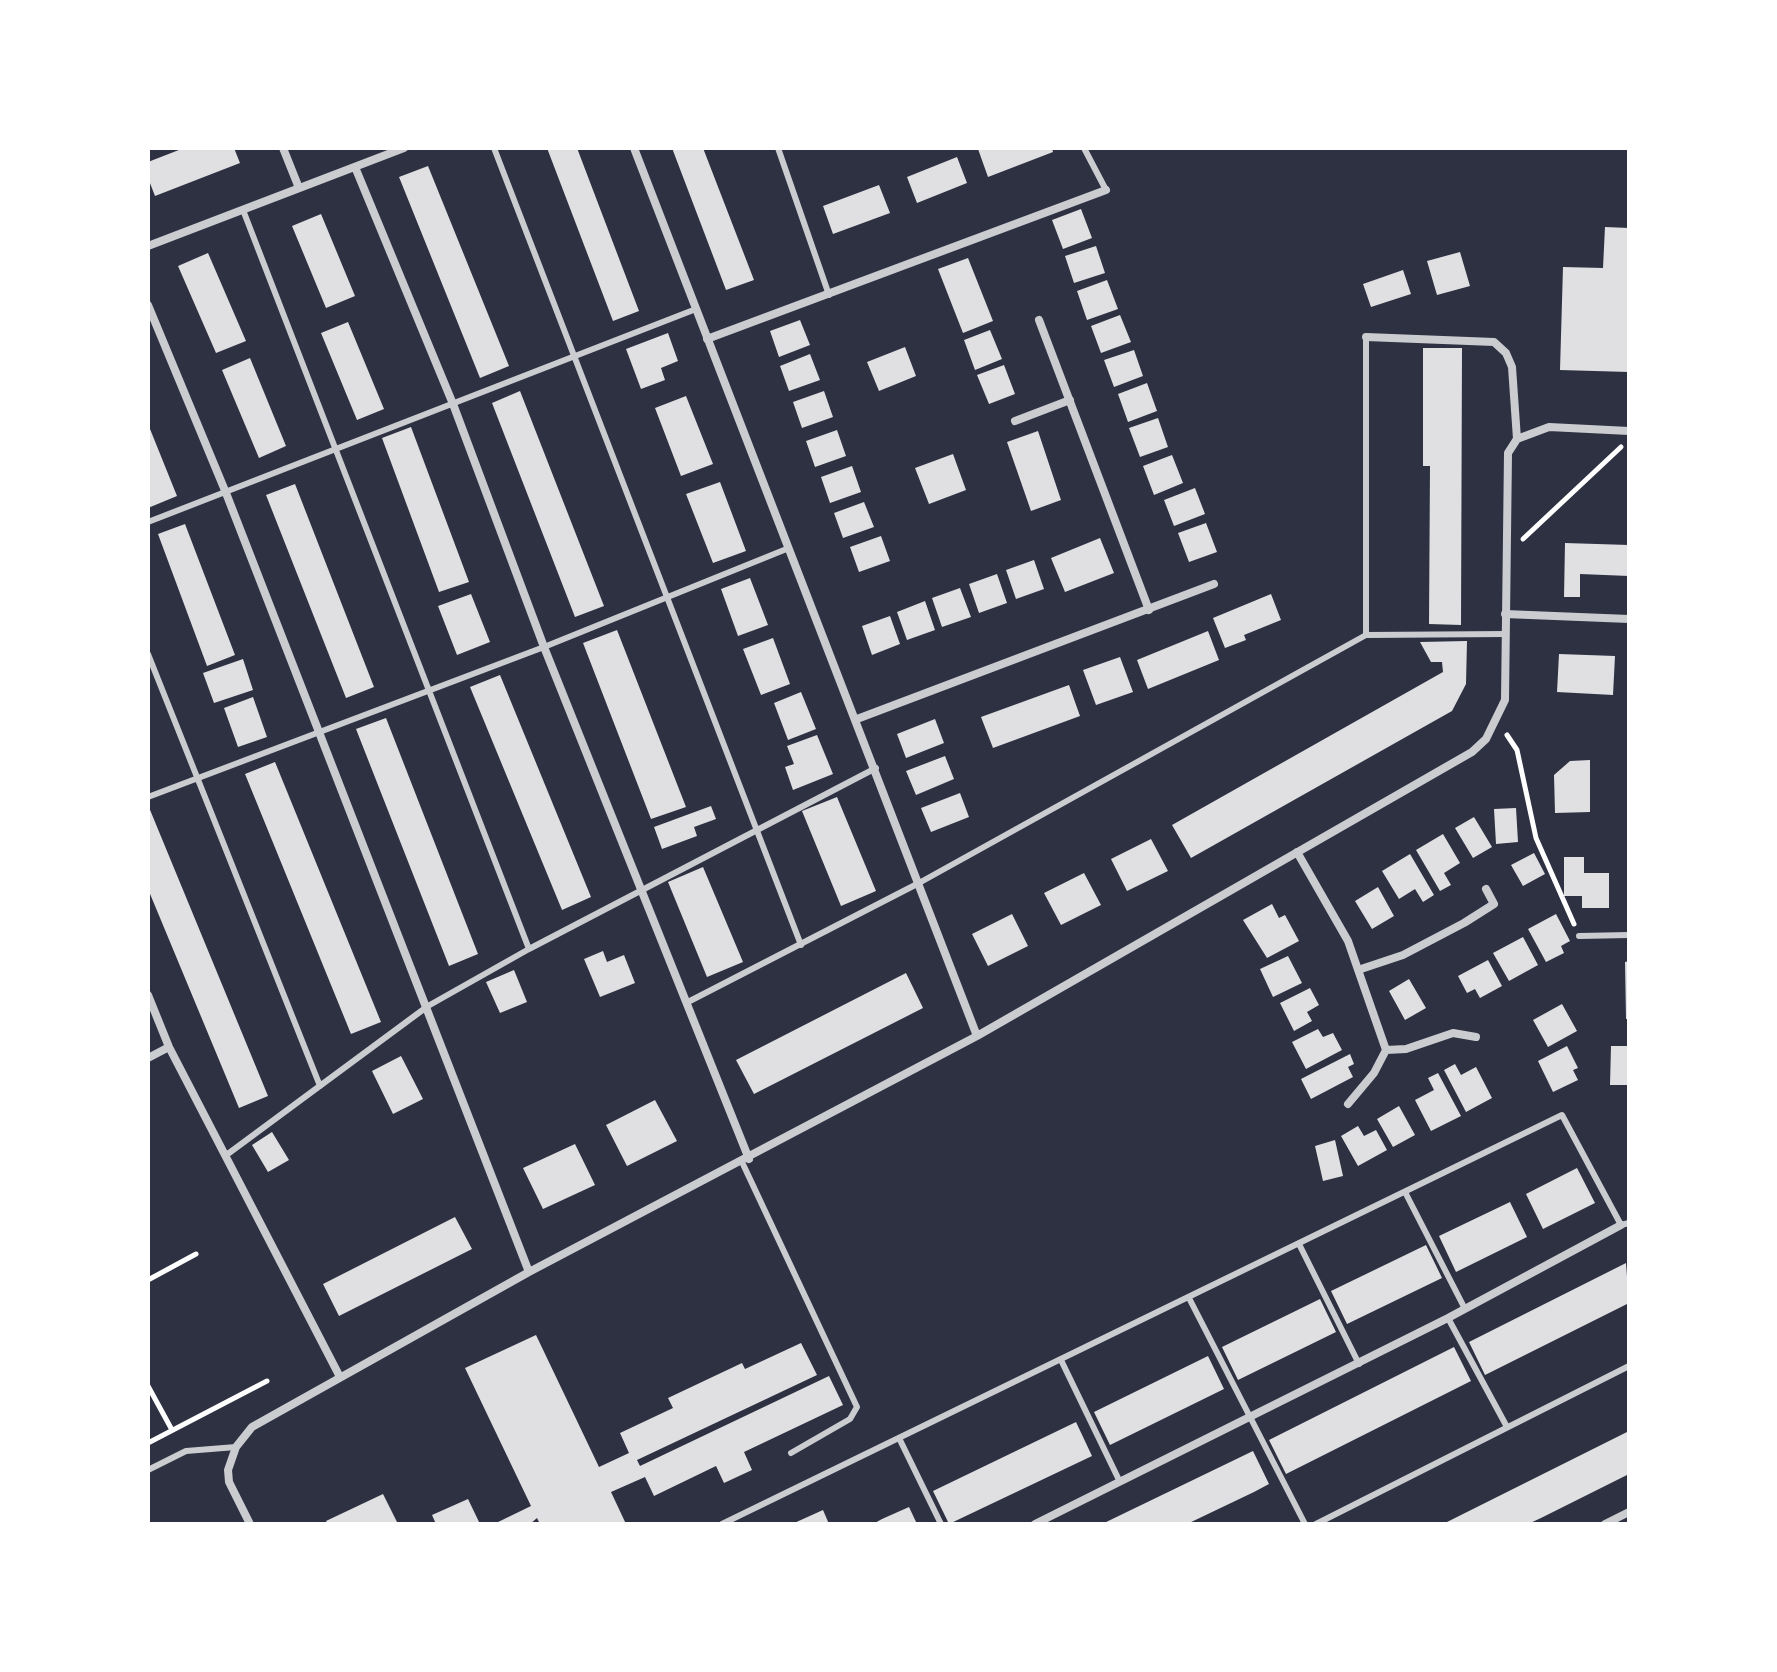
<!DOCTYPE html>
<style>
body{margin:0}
#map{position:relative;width:1777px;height:1672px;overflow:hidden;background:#2d3142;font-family:"Fira Sans Condensed",sans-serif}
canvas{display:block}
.frame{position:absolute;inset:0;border:150px solid #fff;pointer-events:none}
</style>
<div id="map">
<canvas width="1777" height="1672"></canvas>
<div class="frame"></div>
</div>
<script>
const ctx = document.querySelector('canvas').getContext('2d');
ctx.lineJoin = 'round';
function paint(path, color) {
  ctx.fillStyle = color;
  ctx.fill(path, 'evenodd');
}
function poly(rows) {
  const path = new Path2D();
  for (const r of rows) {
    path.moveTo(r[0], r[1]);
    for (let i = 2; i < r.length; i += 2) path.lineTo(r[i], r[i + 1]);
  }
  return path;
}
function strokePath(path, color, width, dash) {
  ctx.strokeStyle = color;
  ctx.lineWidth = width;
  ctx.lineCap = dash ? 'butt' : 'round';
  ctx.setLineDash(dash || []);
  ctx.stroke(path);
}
paint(poly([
 [184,148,234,148,240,163,155,196,148,178,148,162],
 [547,148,577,148,639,311,613,321],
 [672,148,703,148,754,280,726,290],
 [1052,148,1053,152,988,177,978,149],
 [957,157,967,183,917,203,907,177],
 [428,166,509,366,480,378,399,177],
 [879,185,890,213,833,234,823,206],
 [1081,209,1092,238,1063,249,1052,220],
 [321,214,355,296,326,308,292,226],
 [1605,227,1629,228,1629,372,1560,370,1563,267,1603,268],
 [1096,246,1105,273,1074,283,1065,256],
 [1460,252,1470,286,1437,295,1427,261],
 [208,253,246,341,216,353,178,266],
 [968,258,993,321,963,333,938,269],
 [1403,270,1411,294,1371,307,1363,284],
 [1107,280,1118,309,1087,320,1077,291],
 [1120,315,1131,342,1101,353,1091,326],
 [800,320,810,345,779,357,770,331],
 [348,322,384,409,357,420,321,333],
 [990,330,1002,359,975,370,964,340],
 [668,333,678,361,661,368,665,380,641,389,626,349],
 [905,347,916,376,879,391,867,362],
 [1423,348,1462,348,1461,625,1429,624,1430,466,1423,466],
 [1134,350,1143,376,1114,387,1104,360],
 [810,354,820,380,789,391,780,366],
 [250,358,286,446,259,458,222,370],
 [1004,365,1015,394,989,404,977,375],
 [1147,383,1157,411,1128,422,1118,394],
 [520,391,604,606,575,617,492,403],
 [824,391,833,417,802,428,793,402],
 [686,396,713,464,681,476,655,408],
 [1158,418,1168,447,1140,457,1129,428],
 [148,424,177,496,148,508],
 [411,427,469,582,439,592,382,438],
 [837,430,846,456,815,467,806,441],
 [1038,431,1061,500,1031,511,1007,442],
 [953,454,966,490,929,504,915,468],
 [1172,455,1183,483,1154,495,1143,466],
 [852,466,861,492,830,503,821,477],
 [720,482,746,551,713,563,686,494],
 [295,484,374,687,346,698,266,495],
 [1195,488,1205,514,1174,526,1164,500],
 [864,502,874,527,843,538,834,513],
 [1206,523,1217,552,1189,562,1178,533],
 [185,524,235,655,207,666,158,534],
 [881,536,890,561,859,572,850,547],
 [1100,538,1114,573,1065,592,1051,558],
 [1565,543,1629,545,1629,576,1580,574,1580,597,1564,597],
 [1034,560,1044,589,1016,599,1006,570],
 [997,574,1007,603,979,613,969,584],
 [750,578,768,625,738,636,721,589],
 [960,588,971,617,942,627,932,598],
 [471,594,490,642,457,655,438,606],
 [1271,594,1281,620,1244,635,1246,640,1225,648,1213,618],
 [925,601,935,630,907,640,897,612],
 [890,616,900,644,872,655,862,626],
 [617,630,686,807,651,819,583,643],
 [1208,631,1219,660,1148,689,1137,660],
 [773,638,790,684,761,695,743,649],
 [1467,641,1466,684,1452,711,1191,858,1172,825,1443,672,1442,662,1431,662,1420,642],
 [1559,654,1615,656,1613,695,1557,692],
 [1120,657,1133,692,1096,705,1083,670],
 [243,659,253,690,214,703,203,673],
 [500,675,591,897,562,910,470,687],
 [1069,685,1080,716,993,748,981,717],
 [801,692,816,729,788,740,774,703],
 [253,697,267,737,238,747,224,708],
 [386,718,478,954,449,966,356,729],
 [935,719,944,743,906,758,897,734],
 [817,735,833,774,793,790,785,767,794,764,787,746],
 [945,756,954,779,916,795,906,771],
 [1590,760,1590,812,1555,813,1554,775,1570,761],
 [275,762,381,1022,351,1034,245,774],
 [960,793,969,817,931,832,921,808],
 [837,797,876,891,841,906,802,811],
 [148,805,268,1096,239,1108,148,889],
 [711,806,716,819,694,827,697,836,662,849,654,827],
 [1516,808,1518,842,1496,844,1494,809],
 [1474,817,1492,847,1473,858,1455,828],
 [1443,834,1460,863,1444,873,1451,885,1440,891,1416,850],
 [1151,839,1168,871,1127,891,1111,859],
 [1534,853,1545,874,1523,886,1511,865],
 [1410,854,1434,895,1423,902,1415,889,1399,899,1382,871],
 [1564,857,1584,857,1584,873,1609,873,1609,908,1582,908,1582,896,1564,896],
 [703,867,743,962,707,977,668,882],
 [1084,873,1101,905,1061,925,1044,893],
 [1378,887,1394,916,1372,929,1355,901],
 [1272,904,1279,918,1285,915,1299,941,1267,958,1243,920],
 [1012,914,1028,946,988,966,972,934],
 [1556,914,1570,941,1561,946,1564,953,1546,962,1528,929],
 [1523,937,1538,965,1509,981,1493,953],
 [603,951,607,962,624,955,635,983,600,997,584,959],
 [1288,956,1302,983,1273,997,1260,969],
 [1488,960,1502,986,1480,998,1475,989,1467,993,1458,976],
 [1629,961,1629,1019,1626,1019,1625,962],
 [514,970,527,1002,500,1013,486,982],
 [906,973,923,1008,754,1094,736,1060],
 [1409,979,1426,1008,1405,1020,1389,991],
 [1310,988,1319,1005,1307,1012,1312,1021,1294,1031,1280,1003],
 [1562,1004,1577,1031,1548,1047,1533,1020],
 [1318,1029,1323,1037,1333,1033,1342,1050,1306,1069,1292,1042],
 [1567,1046,1578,1068,1573,1070,1578,1080,1553,1092,1538,1061],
 [1611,1046,1629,1046,1629,1085,1610,1085],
 [1350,1054,1354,1064,1348,1067,1353,1077,1311,1099,1301,1079],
 [401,1056,423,1099,393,1114,372,1071],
 [1455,1064,1461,1075,1476,1067,1492,1098,1466,1112,1444,1070],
 [1438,1073,1461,1116,1431,1131,1415,1100,1434,1090,1428,1078],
 [655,1100,677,1141,627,1166,606,1125],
 [1399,1106,1415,1135,1393,1147,1377,1119],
 [1358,1126,1364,1136,1376,1130,1387,1150,1358,1166,1341,1136],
 [272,1132,289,1160,268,1172,252,1145],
 [1335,1140,1343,1176,1323,1181,1315,1146],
 [575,1144,595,1185,543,1209,523,1168],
 [1577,1168,1595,1203,1543,1229,1526,1194],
 [1510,1202,1527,1237,1456,1272,1439,1236],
 [455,1217,472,1249,339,1316,323,1284],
 [1426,1245,1442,1278,1347,1324,1331,1291],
 [1626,1263,1629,1303,1485,1375,1469,1342],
 [1320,1299,1336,1332,1238,1380,1222,1347],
 [536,1335,599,1467,629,1453,620,1433,673,1408,668,1398,742,1363,745,1369,801,1343,817,1375,637,1460,640,1466,829,1376,843,1405,744,1452,752,1470,724,1483,716,1466,654,1496,645,1477,611,1492,626,1524,540,1524,537,1518,530,1524,494,1524,531,1506,465,1368],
 [1454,1347,1471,1381,1286,1474,1269,1440],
 [1208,1356,1224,1389,1110,1445,1094,1412],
 [1076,1422,1092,1456,949,1524,933,1491],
 [1629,1431,1629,1474,1541,1518,1528,1524,1443,1524],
 [1253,1451,1269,1484,1254,1492,1187,1524,1102,1524],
 [383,1494,398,1524,328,1524,326,1521],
 [468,1499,480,1524,436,1524,432,1515],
 [909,1507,917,1524,873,1524,882,1519],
 [823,1510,829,1524,792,1524]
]), '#e0e0e3');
strokePath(poly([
 [1523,539,1621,447],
 [1507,735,1517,750,1536,838,1574,924],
 [148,1280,196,1254],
 [148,1386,172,1430],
 [148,1443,267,1381]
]), '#fff', 5);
strokePath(poly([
 [494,148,801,945],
 [778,148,829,295],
 [1084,148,1106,190],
 [243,210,529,949],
 [148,522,696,309],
 [1366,635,1506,634],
 [148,654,320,1086],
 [148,797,544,647,789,548],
 [1579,936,1629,935],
 [686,1003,919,883,1366,635,1366,337],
 [225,1156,428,1006,529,949,876,768],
 [742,1162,857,1407,850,1419,791,1453],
 [1405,1192,1465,1309],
 [1299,1244,1359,1364],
 [1189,1298,1305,1524],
 [1448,1318,1507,1427],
 [1061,1360,1119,1480],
 [900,1440,941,1524],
 [148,1470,186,1451,236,1447],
 [722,1524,1562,1115,1621,1225,1629,1223],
 [1316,1524,1629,1366]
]), '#caccd0', 6);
strokePath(poly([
 [283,148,299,188],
 [634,148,977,1036],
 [355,167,453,404,544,647,749,1159],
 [148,246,404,148],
 [148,305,226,493,529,1272],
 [1039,320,1149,610],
 [1366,337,1494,342,1506,353,1512,367,1517,439],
 [707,339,1106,190],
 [1015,421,1070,400],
 [1505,614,1629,619],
 [857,719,1214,584],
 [1297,852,1348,941,1386,1050,1374,1073,1348,1104],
 [1358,970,1403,955,1464,923,1494,904,1486,889],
 [148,995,169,1047,340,1377],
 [1386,1050,1406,1049,1453,1033,1476,1037],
 [148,1058,169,1047],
 [250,1524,229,1482,228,1470,236,1447,252,1427,529,1272,977,1036,1472,752,1486,739,1505,700,1508,453,1517,439,1549,427,1629,431],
 [1035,1524,1448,1318,1621,1225],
 [1605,1524,1629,1512]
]), '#caccd0', 8);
</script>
